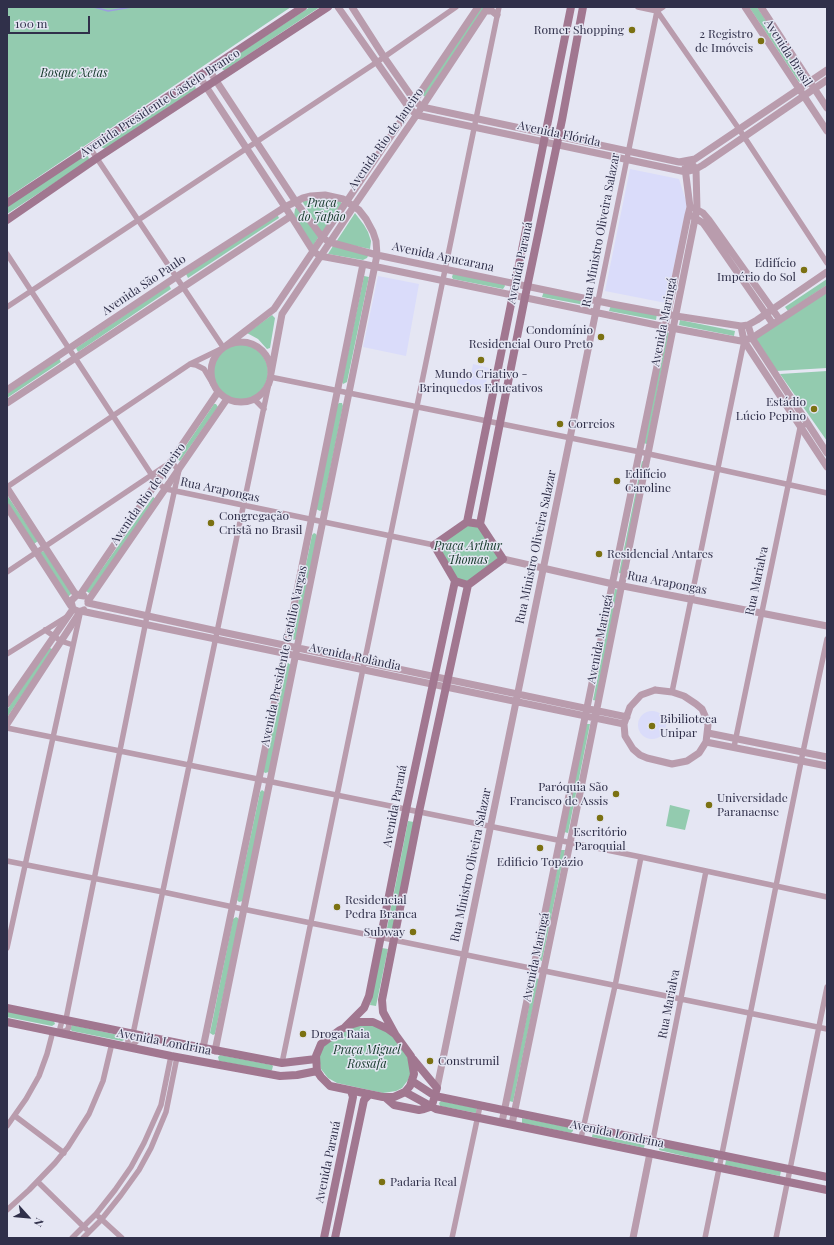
<!DOCTYPE html>
<meta charset="utf-8">
<style>
body{margin:0}
#map{position:relative;width:834px;height:1245px;overflow:hidden;background:#e5e6f3;font-family:"Playfair Display",serif}
canvas{display:block}
.frame{position:absolute;inset:0;border:8px solid #30304a;pointer-events:none}
.north{position:absolute;left:8px;top:1197px;width:40px;height:40px;-webkit-text-stroke:3px #e5e6f3;paint-order:stroke;rotate:117deg;font-size:11px;font-weight:700;line-height:16px;text-align:center;color:#30304a}
.north::after{content:'';display:block;margin:auto;width:14px;height:18px;background:#30304a;clip-path:polygon(50% 0,100% 100%,50% 72%,0 100%)}
.scale{position:absolute;left:8px;top:16px;width:82px;height:18px;box-sizing:border-box;border:2px solid #30304a;border-top:0;padding-left:5px;font-size:12px;line-height:14px;white-space:nowrap;color:#30304a;-webkit-text-stroke:3px #e5e6f3;paint-order:stroke}
</style>
<div id="map">
<canvas width="834" height="1245"></canvas>
<div class="frame"></div>
<div class="north">N</div>
<div class="scale">100 m</div>
</div>
<script>
const ctx = document.querySelector('canvas').getContext('2d');
ctx.lineJoin = 'round';
function paint(path, color) {
  ctx.fillStyle = color;
  ctx.fill(path, 'evenodd');
}
function poly(rows) {
  const path = new Path2D();
  for (const r of rows) {
    if (r.length === 3) {
      path.moveTo(r[0] + r[2], r[1]);
      path.arc(r[0], r[1], r[2], 0, 2 * Math.PI);
      continue;
    }
    path.moveTo(r[0], r[1]);
    for (let i = 2; i < r.length; i += 2) path.lineTo(r[i], r[i + 1]);
  }
  return path;
}
function strokePath(path, color, width, dash) {
  ctx.strokeStyle = color;
  ctx.lineWidth = width;
  ctx.lineCap = dash ? 'butt' : 'round';
  ctx.setLineDash(dash || []);
  ctx.stroke(path);
}
function drawText(font, color, halo, rows, align = 'center') {
  ctx.font = font + ' "Playfair Display",serif';
  ctx.lineWidth = 3;
  ctx.setLineDash([]);
  ctx.textBaseline = 'middle';
  ctx.strokeStyle = halo;
  ctx.fillStyle = color;
  for (const [text, x, y, turn = 0] of rows) {
    ctx.save();
    ctx.translate(x, y);
    ctx.rotate((+turn || 0) * Math.PI / 180);
    ctx.textAlign = isNaN(turn) ? turn : align;
    if (halo) ctx.strokeText(text, 0, 0);
    ctx.fillText(text, 0, 0);
    ctx.restore();
  }
}
paint(poly([
 [630,169,679,179,687,204,666,303,605,291],
 [378,276,419,284,406,356,363,347],
 [473,364,489,368,487,378,471,374],
 [459,373,487,378,485,389,457,384],
 [652,725,14]
]), '#dadcfa');
paint(poly([
 [7,7,291,7,7,198],
 [310,7,320,7,225,70,223,70,221,67,221,65],
 [480,7,485,7,425,97,422,94],
 [749,7,757,7,805,78,799,82],
 [192,84,195,86,196,89,105,149,101,147,101,145],
 [85,155,88,156,89,159,88,161,7,214,7,206],
 [323,198,338,200,342,203,322,233,302,201],
 [299,204,319,236,313,246,294,216,295,209],
 [355,213,364,225,368,232,371,241,370,249,336,242],
 [277,214,279,218,188,278,186,274],
 [333,246,369,254,367,258,363,260,328,254],
 [453,274,504,283,505,286,503,289,453,279,452,277],
 [364,276,369,277,347,382,343,384,342,382],
 [827,279,827,285,788,311,785,307],
 [169,285,171,289,78,352,76,348],
 [544,291,591,300,590,306,542,297],
 [827,292,827,368,776,371,755,338],
 [611,305,657,314,656,320,609,311],
 [272,315,275,318,270,348,267,349,258,339,247,333],
 [680,320,735,331,734,336,679,325],
 [666,332,669,333,647,444,643,443],
 [240,372,28],
 [59,358,61,362,7,398,7,393],
 [827,371,827,441,780,374],
 [339,403,342,403,343,406,322,510,320,511,316,509,337,405],
 [214,404,216,404,218,407,180,461,177,459],
 [642,461,645,462,623,574,619,573],
 [7,495,38,541,34,544,7,503],
 [153,497,156,499,91,592,89,593,86,591],
 [467,522,480,524,503,559,468,585,455,581,434,545],
 [314,533,316,534,317,536,296,639,294,640,291,638,312,535],
 [44,551,72,593,69,596,67,596,40,554,40,552],
 [615,589,620,590,597,701,593,700],
 [48,647,52,649,52,651,8,716,7,710],
 [288,663,291,665,269,772,265,773,263,771,286,664],
 [586,724,590,724,568,833,564,832],
 [262,790,266,793,243,901,239,902,237,900,260,792],
 [670,805,690,810,685,830,666,826],
 [408,821,414,822,393,929,387,928],
 [561,850,565,850,542,961,538,960],
 [236,917,238,918,239,920,215,1034,213,1035,210,1033,233,919],
 [382,948,388,949,376,1006,370,1005],
 [535,978,539,979,513,1102,509,1101],
 [7,1011,54,1021,55,1024,52,1026,7,1017],
 [364,1024,382,1027,394,1037,409,1058,412,1069,408,1080,402,1088,396,1091,383,1093,337,1083,328,1078,321,1069,319,1058,322,1047,350,1028],
 [72,1025,123,1036,125,1037,124,1040,122,1041,72,1031,70,1029],
 [220,1055,272,1065,273,1066,272,1070,271,1071,219,1061,218,1057],
 [441,1101,476,1108,477,1109,476,1113,440,1106,439,1103],
 [522,1118,573,1128,573,1131,571,1133,522,1123],
 [593,1132,645,1143,644,1148,592,1137],
 [660,1145,715,1158,713,1163,659,1150],
 [726,1160,781,1171,780,1176,725,1165]
]), '#93cbaf');
strokePath(poly([
 [94,7,108,11,132,7]
]), '#9b9de0', 1.5);
strokePath(poly([
 [638,7,657,11,663,7],
 [657,11,739,129,827,263],
 [90,148,223,347],
 [7,254,157,483,166,489,434,545],
 [598,301,657,11],
 [7,307,377,62,456,7],
 [190,364,196,365,204,369,213,384],
 [270,377,640,452,827,493],
 [254,399,264,409],
 [7,487,190,364,219,350],
 [7,572,171,462,179,470,147,616,66,1019],
 [45,630,61,641,73,645],
 [7,654,68,616],
 [672,692,744,341],
 [7,728,641,857,827,897],
 [734,747,800,428,807,423],
 [7,861,163,892,233,907,827,1029],
 [7,948,80,614],
 [66,1019,69,1025,68,1029,63,1033,60,1028,62,1021,66,1019],
 [133,1034,269,383],
 [133,1034,136,1039,136,1042,130,1047,128,1044,128,1038,133,1034],
 [282,1063,499,7],
 [15,1116,64,1153],
 [7,1126,26,1099,39,1076,47,1054,53,1031],
 [581,1138,615,986,641,857],
 [653,1140,706,871],
 [38,1182,86,1229],
 [7,1210,29,1190,55,1163,68,1147,89,1114,103,1081,112,1043],
 [99,1217,122,1238],
 [72,1238,96,1214,115,1190,131,1167,144,1143,161,1105,171,1056],
 [83,1238,101,1220,121,1195,139,1170,151,1148,166,1112,177,1057],
 [452,1238,480,1106],
 [705,1238,803,752,827,639],
 [776,1238,827,987]
]), '#b99cad', 5.5);
strokePath(poly([
 [338,7,409,108,417,115,686,172,696,169,703,165,827,80],
 [352,7,384,57,414,100,422,107,679,162,695,159,827,70],
 [745,7,827,131],
 [761,7,827,108],
 [486,11,492,11,497,15],
 [209,70,296,202,322,237,329,242,377,255,612,304,676,316,741,326,748,325,757,320,827,272],
 [199,76,291,216,313,251,320,256,363,264,666,327,741,341,752,338,827,289],
 [694,208,703,213,709,220,780,320],
 [692,216,703,223,708,230,773,324],
 [748,325,752,338,827,453],
 [741,326,744,341,827,467],
 [241,372,30],
 [227,345,274,309,478,7],
 [271,373,282,314,354,206,422,107,488,7],
 [7,390,176,277,285,207,303,198,311,196,325,195,343,199,359,210,366,219,373,232,376,241,377,255,215,1051],
 [7,403,291,216],
 [7,488,74,592,77,595],
 [7,507,71,606],
 [503,559,613,584,827,626],
 [80,595,218,392],
 [88,601,227,399],
 [88,603,217,631,627,717],
 [81,611,624,724],
 [80,612,73,609,71,601,77,595,84,596],
 [655,690,672,692,684,696,696,704,702,709,706,718,708,725,706,742,699,753,687,761,672,764,647,758,640,755,633,749,625,736,624,724,630,707,641,695,655,690],
 [7,704,73,609],
 [7,724,80,612,84,610],
 [708,733,827,757],
 [706,742,827,766],
 [203,1048,259,779,363,264],
 [437,1088,598,301],
 [502,1122,688,215,690,207,685,168,689,163,695,159],
 [512,1124,570,843,697,209,696,169,691,163,679,162],
 [633,1238,650,1153]
]), '#b99cad', 7);
strokePath(poly([
 [7,203,303,7],
 [7,220,97,158,328,7],
 [467,522,571,7],
 [467,522,480,524,503,559,468,585,455,581,434,545,467,522],
 [480,524,524,302,562,120,583,7],
 [7,1008,183,1044,282,1063,316,1059],
 [7,1022,171,1056,280,1076,297,1075,317,1071],
 [360,1022,373,1022,388,1029,395,1034,411,1056,414,1074,410,1086,405,1092,394,1097,383,1097,330,1086,321,1077,317,1071,316,1056,321,1044,340,1030,350,1025,360,1022],
 [345,1027,364,1008,369,996,406,810,455,581],
 [395,1034,383,1012,382,1000,419,812,468,585],
 [412,1081,435,1096,827,1177],
 [405,1092,436,1109,827,1190],
 [386,1098,394,1105,419,1110,424,1109,430,1107,433,1102,437,1088,413,1059],
 [324,1238,353,1097,351,1091],
 [335,1238,364,1100,369,1095]
]), '#a17790', 8);
for (const [x, y, r, color] of [
 [632,30,4,"#7b7112"],
 [761,41,4,"#7b7112"],
 [804,270,4,"#7b7112"],
 [601,337,4,"#7b7112"],
 [481,360,4,"#7b7112"],
 [814,409,4,"#7b7112"],
 [560,424,4,"#7b7112"],
 [617,481,4,"#7b7112"],
 [211,523,4,"#7b7112"],
 [599,554,4,"#7b7112"],
 [652,726,4,"#7b7112"],
 [616,794,4,"#7b7112"],
 [709,805,4,"#7b7112"],
 [600,818,4,"#7b7112"],
 [540,848,4,"#7b7112"],
 [337,907,4,"#7b7112"],
 [413,932,4,"#7b7112"],
 [303,1034,4,"#7b7112"],
 [430,1061,4,"#7b7112"],
 [382,1182,4,"#7b7112"]
]) {
  const dot = new Path2D();
  dot.arc(x, y, r, 0, 2 * Math.PI);
  ctx.fillStyle = color;
  ctx.fill(dot);
  strokePath(dot, '#e5e6f3', 1.5);
}
drawText('12px', '#30304a', '#e5e6f3', [
 ["Romer Shopping",624,30,"right"],
 ["2 Registro",753,34,"right"],
 ["de Imóveis",753,48,"right"],
 ["Edifício",796,263,"right"],
 ["Império do Sol",796,277,"right"],
 ["Condomínio",593,330,"right"],
 ["Residencial Ouro Preto",593,344,"right"],
 ["Mundo Criativo -",481,374,"center"],
 ["Brinquedos Educativos",481,388,"center"],
 ["Estádio",806,402,"right"],
 ["Lúcio Pepino",806,416,"right"],
 ["Correios",568,424],
 ["Edifício",625,474],
 ["Caroline",625,488],
 ["Congregação",219,516],
 ["Cristã no Brasil",219,530],
 ["Residencial Antares",607,554],
 ["Bibilioteca",660,719],
 ["Unipar",660,733],
 ["Paróquia São",608,787,"right"],
 ["Francisco de Assis",608,801,"right"],
 ["Universidade",717,798],
 ["Paranaense",717,812],
 ["Escritório",600,832,"center"],
 ["Paroquial",600,846,"center"],
 ["Edificio Topázio",540,862,"center"],
 ["Residencial",345,900],
 ["Pedra Branca",345,914],
 ["Subway",405,932,"right"],
 ["Droga Raia",311,1034],
 ["Construmil",438,1061],
 ["Padaria Real",390,1182]
], 'left');
drawText('12px', '#30304a', '#e5e6f3', [
 ["Avenida Brasil",788,53,57],
 ["Avenida Presidente Castelo Branco",160,103,-33],
 ["Avenida Flórida",559,134,12],
 ["Avenida Rio de Janeiro",386,139,-55],
 ["Rua Ministro Oliveira Salazar",601,230,-79],
 ["Avenida Apucarana",443,257,12],
 ["Avenida Paraná",520,263,-78],
 ["Avenida São Paulo",144,285,-34],
 ["Avenida Maringá",664,322,-79],
 ["Rua Arapongas",220,490,12],
 ["Avenida Rio de Janeiro",148,494,-55],
 ["Rua Ministro Oliveira Salazar",536,547,-78],
 ["Rua Marialva",757,581,-78],
 ["Rua Arapongas",667,583,11],
 ["Avenida Maringá",600,639,-79],
 ["Avenida Presidente Getúlio Vargas",284,656,-78],
 ["Avenida Rolândia",355,657,12],
 ["Avenida Paraná",395,806,-79],
 ["Rua Ministro Oliveira Salazar",471,865,-78],
 ["Avenida Maringá",536,957,-78],
 ["Rua Marialva",669,1004,-79],
 ["Avenida Londrina",164,1042,11],
 ["Avenida Londrina",617,1134,12],
 ["Avenida Paraná",328,1162,-78]
]);
drawText('italic 12px', '#133728', '#e5e6f3', [
 ["Bosque Xetas",74,73],
 ["Praça",322,203],
 ["do Japão",322,217],
 ["Praça Arthur",468,546],
 ["Thomas",468,560],
 ["Praça Miguel",367,1050],
 ["Rossafa",367,1064]
]);
</script>
